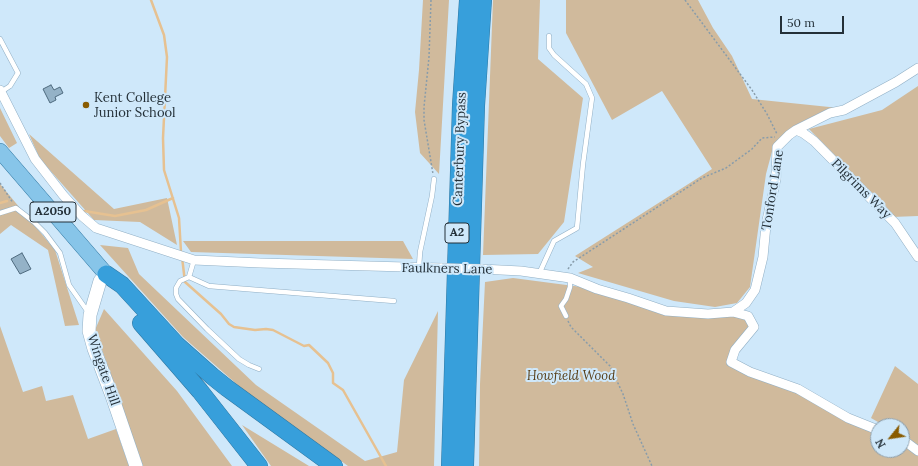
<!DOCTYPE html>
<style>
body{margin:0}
#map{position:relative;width:918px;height:466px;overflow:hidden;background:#cfe8fa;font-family:Lora,serif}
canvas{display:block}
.north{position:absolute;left:870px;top:418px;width:40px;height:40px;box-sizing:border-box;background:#cfe8fa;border:1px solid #8b9eac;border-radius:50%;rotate:240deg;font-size:11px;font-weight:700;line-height:16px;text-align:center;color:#243038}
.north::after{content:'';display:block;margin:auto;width:14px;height:18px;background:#895b00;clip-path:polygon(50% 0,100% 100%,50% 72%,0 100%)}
.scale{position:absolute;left:780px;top:16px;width:64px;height:18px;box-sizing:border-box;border:2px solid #243038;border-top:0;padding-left:5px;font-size:12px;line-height:14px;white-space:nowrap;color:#243038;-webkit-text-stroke:3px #cfe8fa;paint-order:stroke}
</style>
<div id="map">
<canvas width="918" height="466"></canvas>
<div class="north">N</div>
<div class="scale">50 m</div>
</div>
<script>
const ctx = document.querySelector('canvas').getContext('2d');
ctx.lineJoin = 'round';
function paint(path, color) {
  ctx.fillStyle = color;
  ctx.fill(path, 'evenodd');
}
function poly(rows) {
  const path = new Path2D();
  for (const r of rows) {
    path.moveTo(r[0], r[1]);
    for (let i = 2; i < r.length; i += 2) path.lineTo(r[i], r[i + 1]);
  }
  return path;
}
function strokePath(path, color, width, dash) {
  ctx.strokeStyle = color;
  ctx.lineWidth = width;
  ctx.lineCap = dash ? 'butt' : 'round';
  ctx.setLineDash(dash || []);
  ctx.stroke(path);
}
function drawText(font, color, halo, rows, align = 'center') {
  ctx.font = font + ' Lora,serif';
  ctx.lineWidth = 4;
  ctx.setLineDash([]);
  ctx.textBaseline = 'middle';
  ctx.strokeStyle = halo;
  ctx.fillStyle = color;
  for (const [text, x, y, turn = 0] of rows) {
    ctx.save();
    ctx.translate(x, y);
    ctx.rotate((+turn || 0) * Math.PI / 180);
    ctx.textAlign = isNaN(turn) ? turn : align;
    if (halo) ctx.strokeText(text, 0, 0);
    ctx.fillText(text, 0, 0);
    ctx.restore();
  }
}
paint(poly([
 [423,0,449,0,439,174,420,153,415,112,419,70],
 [493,0,540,0,538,59,583,98,564,222,538,254,483,255],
 [566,0,698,0,713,28,732,56,752,99,839,108,774,144,766,174,750,287,737,303,715,307,674,301,578,273,593,267,575,256,712,169,662,91,612,120,566,33],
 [918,86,918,216,892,217,883,201,870,191,809,129,882,110],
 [0,108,17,143,9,148,0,136],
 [29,134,114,209,167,198,177,245,140,222,94,220,40,159],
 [0,184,55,250,79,325,65,326,48,250,11,225,0,234],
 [183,241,403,241,413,259,191,252],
 [100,245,128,248,139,274,256,385,365,461,397,452,404,380,438,311,434,466,348,466,248,394,183,337],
 [513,278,597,289,666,311,748,316,754,327,731,362,878,430,878,450,902,450,902,439,918,451,918,466,479,466,480,384,485,282],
 [104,309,177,391,232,466,143,466,95,330],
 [0,326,23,392,42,386,46,401,73,395,88,439,116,429,129,466,0,466],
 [895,366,918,384,918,446,902,436,902,426,885,426,871,418],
 [242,425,309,466,271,466]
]), '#d0ba9c');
strokePath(poly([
 [151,0,164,35,167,57,163,138,164,170,179,218,181,252],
 [0,203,7,201],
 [84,211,115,216,146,210,173,198],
 [182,257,185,282,221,314,229,324,234,327,255,330,266,329,273,330,304,346,309,345,328,363,333,373,333,383,343,390,386,466]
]), '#e6c191', 2.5);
const building = poly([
 [51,85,54,90,60,87,63,93,55,97,56,100,50,103,43,89,51,85],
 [22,253,31,269,20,274,11,259,22,253]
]);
paint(building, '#94b2c7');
strokePath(building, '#4e6a7e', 1);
const lane = poly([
 [0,39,18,73,10,86,1,92],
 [0,213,16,208,34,222,45,233,60,253,69,285,88,312],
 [419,267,420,252,432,196,434,179],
 [539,274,554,241,577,228,583,164,592,98,586,84,554,55,549,48,549,36],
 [189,277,194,260],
 [566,316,561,306,566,299,570,287,570,278],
 [259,369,249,365,239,359,207,329,178,299,176,294,176,288,180,281,189,277,209,286,394,301]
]);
const street = poly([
 [0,90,35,159,63,195,82,216,96,228,194,260,260,263,442,268],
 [796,130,803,133,814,141,886,214,895,223,918,257],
 [481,269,521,271,570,278,597,289,628,298,666,311,708,314,733,312,748,316,754,327,735,350,731,362,750,372,798,389,848,418,878,430],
 [733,312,746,303,755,290,763,257,766,225,776,179,777,147,789,135,796,130,830,113,844,110,896,82,918,68],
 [902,439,918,451]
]);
const secondary = poly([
 [106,274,100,281,90,315,89,331,94,349,112,396,136,466]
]);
const primary = poly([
 [0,151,106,274]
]);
const highway = poly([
 [106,274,122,285,177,345,212,376,227,388,334,466],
 [141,323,200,391,259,466],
 [450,466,461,105,468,0],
 [465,466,476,106,483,0]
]);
strokePath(lane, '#91afc5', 5.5);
strokePath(street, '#91afc5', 10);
strokePath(secondary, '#91afc5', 14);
strokePath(primary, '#3078a2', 16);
strokePath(highway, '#3078a2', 18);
strokePath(poly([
 [431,0,429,57,424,107,424,120,433,174],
 [685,0,752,90,767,114,777,134],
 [0,183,13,203],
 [568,269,573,262,702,178,726,168,752,149,762,138,775,137],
 [568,321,571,327,610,366,623,394,633,424,652,466]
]), '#889caa', 1.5, [2, 2]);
strokePath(lane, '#fff', 4.5);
strokePath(street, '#fff', 9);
strokePath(secondary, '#fff', 13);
strokePath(primary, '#87c5e9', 15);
strokePath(highway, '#379fdb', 17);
const streetBridge = poly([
 [442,268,481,269]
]);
strokePath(streetBridge, '#91afc5', 10, []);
strokePath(streetBridge, '#fff', 9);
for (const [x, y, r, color] of [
 [86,105,4,"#895b00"]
]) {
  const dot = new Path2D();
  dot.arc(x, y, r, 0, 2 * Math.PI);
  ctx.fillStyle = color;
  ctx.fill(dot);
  strokePath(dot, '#cfe8fa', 1.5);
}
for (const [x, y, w] of [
 [53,212,46],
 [457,233,24]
]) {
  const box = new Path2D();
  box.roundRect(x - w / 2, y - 10, w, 20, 3);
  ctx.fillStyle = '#cfe8fa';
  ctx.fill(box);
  strokePath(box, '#243038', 1);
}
drawText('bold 12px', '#243038', null, [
 ["A2050",53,212],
 ["A2",457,233]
]);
drawText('13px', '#243038', '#cfe8fa', [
 ["Kent College",94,98],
 ["Junior School",94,113]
], 'left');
drawText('13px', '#243038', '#cfe8fa', [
 ["Canterbury Bypass",460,149,-88],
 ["Pilgrims Way",861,189,45],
 ["Tonford Lane",773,190,-81],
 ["Faulkners Lane",447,269,1],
 ["Wingate Hill",103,370,71]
]);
drawText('italic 13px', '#583f19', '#cfe8fa', [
 ["Howfield Wood",571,376]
]);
</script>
